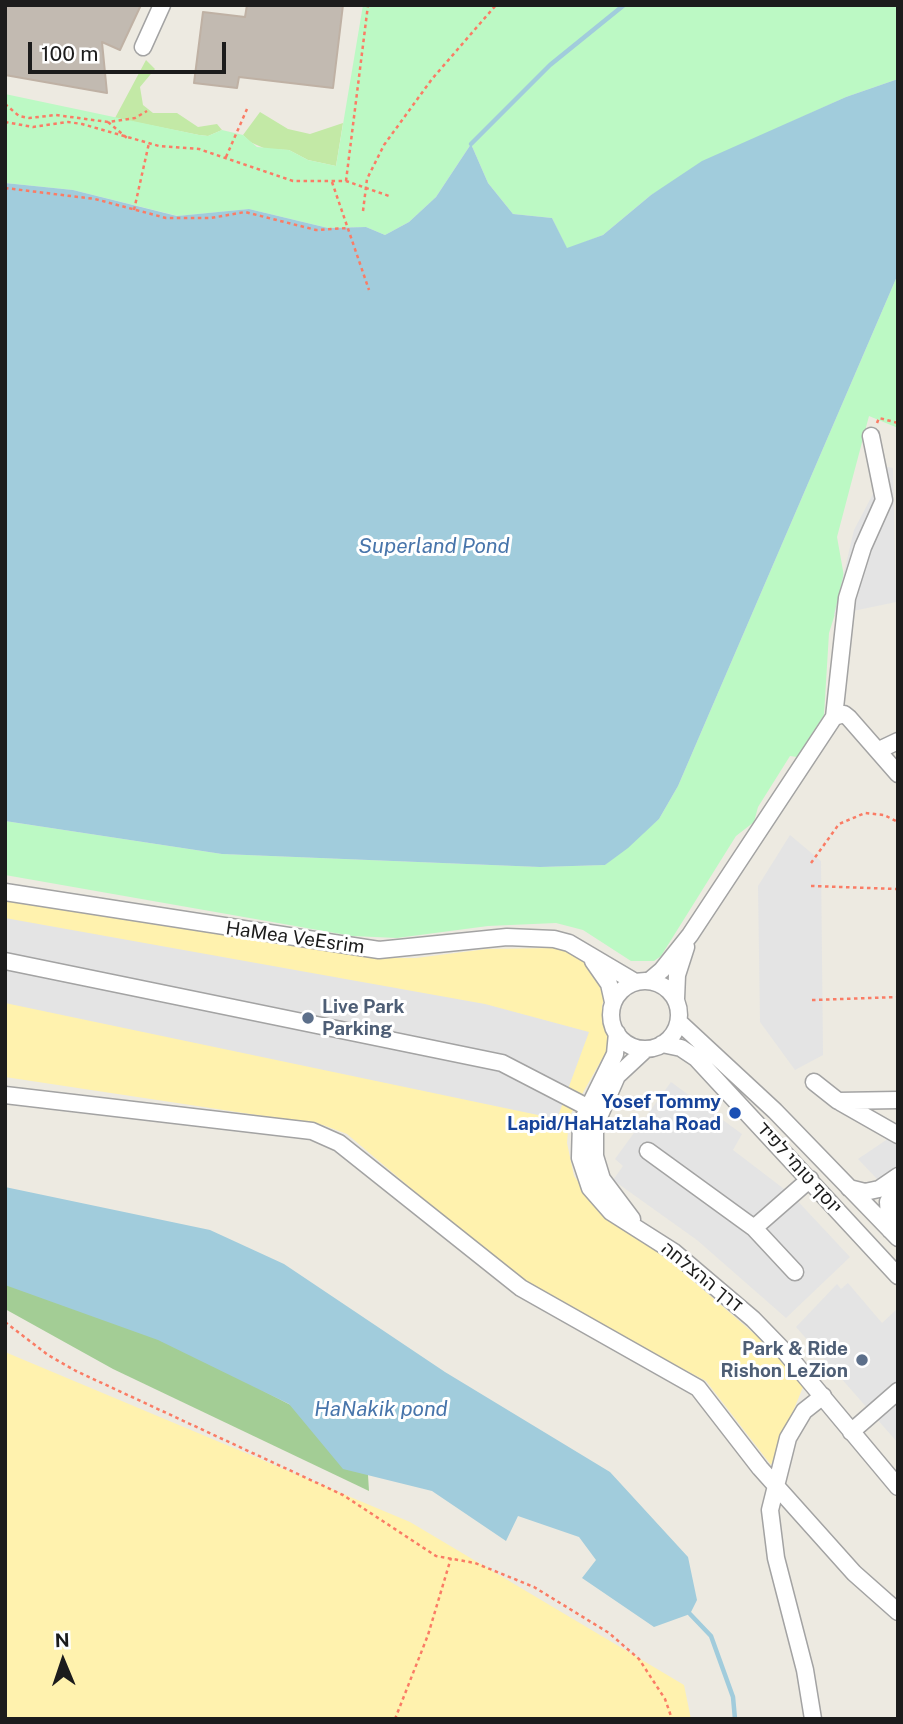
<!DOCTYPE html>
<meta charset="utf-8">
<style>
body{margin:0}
#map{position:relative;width:903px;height:1724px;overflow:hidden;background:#edeae1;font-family:"Public Sans",sans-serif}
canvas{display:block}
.frame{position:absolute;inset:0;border:7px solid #1c1c1c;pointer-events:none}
.north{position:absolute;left:28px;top:1626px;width:70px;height:70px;-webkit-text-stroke:5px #fff;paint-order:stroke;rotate:358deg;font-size:19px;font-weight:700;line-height:28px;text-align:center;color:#1c1c1c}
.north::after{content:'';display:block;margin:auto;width:24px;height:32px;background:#1c1c1c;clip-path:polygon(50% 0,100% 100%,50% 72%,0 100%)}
.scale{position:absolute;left:28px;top:42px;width:198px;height:32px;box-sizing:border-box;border:4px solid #1c1c1c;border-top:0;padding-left:9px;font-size:21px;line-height:24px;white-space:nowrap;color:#1c1c1c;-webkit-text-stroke:5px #fff;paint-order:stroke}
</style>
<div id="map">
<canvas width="903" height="1724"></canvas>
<div class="frame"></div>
<div class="north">N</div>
<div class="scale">100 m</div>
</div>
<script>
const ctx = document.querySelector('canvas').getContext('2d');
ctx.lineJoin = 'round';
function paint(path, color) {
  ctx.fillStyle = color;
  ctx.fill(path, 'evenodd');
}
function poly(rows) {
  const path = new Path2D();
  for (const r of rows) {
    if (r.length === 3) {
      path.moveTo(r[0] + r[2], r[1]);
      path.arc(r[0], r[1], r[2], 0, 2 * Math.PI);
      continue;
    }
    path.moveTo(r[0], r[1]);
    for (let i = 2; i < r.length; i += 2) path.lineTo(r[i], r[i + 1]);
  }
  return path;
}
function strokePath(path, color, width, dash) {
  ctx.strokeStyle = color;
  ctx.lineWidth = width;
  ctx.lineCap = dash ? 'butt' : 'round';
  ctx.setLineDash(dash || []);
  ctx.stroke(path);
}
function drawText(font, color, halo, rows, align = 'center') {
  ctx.font = font + ' "Public Sans",Heebo,sans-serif';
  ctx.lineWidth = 6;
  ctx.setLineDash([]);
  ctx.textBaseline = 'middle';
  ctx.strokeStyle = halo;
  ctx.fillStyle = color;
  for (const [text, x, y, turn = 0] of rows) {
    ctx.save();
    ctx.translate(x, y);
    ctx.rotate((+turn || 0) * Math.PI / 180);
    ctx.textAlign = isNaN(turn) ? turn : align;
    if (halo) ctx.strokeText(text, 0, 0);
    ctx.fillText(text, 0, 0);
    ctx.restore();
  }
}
paint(poly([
 [146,60,155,69,140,87,143,105,153,113,177,113,198,127,217,124,222,130,208,136,199,135,115,118],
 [260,112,288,129,310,134,343,123,336,166,308,160,289,150,266,149,250,142,243,135]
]), '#c3e9a6');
paint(poly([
 [5,1262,86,1299,366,1444,369,1491,113,1369,5,1309]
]), '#a3cd95');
paint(poly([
 [5,899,371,958,416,958,487,949,558,948,576,954,592,966,605,990,602,1007,609,1034,606,1052,569,1117,567,1143,574,1176,600,1210,663,1255,759,1338,796,1376,803,1387,771,1465,706,1381,525,1285,347,1134,323,1125,5,1077],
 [5,1352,410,1522,684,1685,691,1719,5,1719]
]), '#fff2ae');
paint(poly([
 [363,5,898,5,898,79,846,97,791,122,651,195,603,235,567,249,552,218,513,214,488,183,471,144,436,197,409,222,385,235,366,227,328,228,249,209,178,216,73,190,5,183,5,94,199,135,208,136,222,130,243,135,257,147,289,150,308,160,336,166],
 [898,274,898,428,869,416,852,480,837,537,845,582,829,633,824,715,797,757,790,756,758,807,754,822,736,836,661,956,654,961,631,961,583,930,556,923,488,926,397,938,352,936,5,875,5,821,222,854,540,867,605,865,659,819,678,786]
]), '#bcf9c4');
paint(poly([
 [867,463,893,468,896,602,834,615,854,530,874,492],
 [790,835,821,861,823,1055,795,1070,760,1022,758,886],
 [5,918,485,1004,589,1032,557,1119,5,1003],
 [671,1082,742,1134,733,1150,792,1195,850,1257,786,1318,697,1240,613,1180,623,1166,615,1159],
 [898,1132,898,1201,858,1159],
 [848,1283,882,1323,898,1308,898,1443,796,1327,837,1284,841,1289]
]), '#e4e4e4');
paint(poly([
 [898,79,898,274,678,786,659,819,628,848,605,865,540,867,222,854,5,821,5,183,73,190,177,216,249,209,328,228,366,227,385,235,409,222,436,197,471,144,488,183,513,214,552,218,567,248,603,235,651,195,702,161,846,97],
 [5,1187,210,1230,284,1264,445,1372,610,1472,688,1557,697,1600,690,1614,654,1627,582,1578,596,1560,579,1537,518,1516,506,1541,432,1491,343,1469,289,1404,158,1340,5,1285]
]), '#a1ccdc');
strokePath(poly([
 [471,144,550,65,624,5],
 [690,1614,711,1636,733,1697,735,1719]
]), '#a1ccdc', 4.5);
const building = poly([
 [5,5,141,5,120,50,102,42,107,93,5,75,5,5],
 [247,5,343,5,333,88,239,77,237,88,194,83,203,12,245,17,247,5]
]);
paint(building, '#c2bab1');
strokePath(building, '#bfb1a4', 2);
const minor = poly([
 [143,47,162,5],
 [834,717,847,598,863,547,884,500,871,436],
 [879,750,898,741],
 [5,892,379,950,507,937,554,939,569,943,635,982],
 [5,961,502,1063,587,1107],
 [593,961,609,984,613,1002],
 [645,1015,34],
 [649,981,662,970,690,935,834,717,844,714,849,718,898,774],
 [676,999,677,975,686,947],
 [679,1022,775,1111,898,1238],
 [617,1033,615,1054,581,1123,580,1158,590,1188,611,1212,674,1252,753,1319,786,1353,898,1487],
 [662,1044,681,1048,696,1058,898,1276],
 [814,1082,838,1101,898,1100],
 [5,1095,312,1131,339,1143,521,1288,698,1388,760,1468,854,1573,898,1612],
 [840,1102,898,1135],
 [648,1151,754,1228,795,1272],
 [849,1188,865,1192,879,1189,898,1176],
 [632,1219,602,1179,595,1156,595,1126,617,1076,646,1049],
 [754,1228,810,1179],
 [890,1230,888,1202,898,1184],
 [851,1432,898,1391],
 [813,1719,805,1670,776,1558,770,1510,788,1438,804,1411,823,1396]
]);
strokePath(minor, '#a3a3a3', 19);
strokePath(poly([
 [5,104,19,116,29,118,56,115,108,122,135,118,147,111],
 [5,122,33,127,68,122,82,124,159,146,199,149,293,181,346,181,389,196],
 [108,122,127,138],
 [226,157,247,109],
 [346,181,368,5],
 [332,182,369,290],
 [5,188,95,199,166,218,211,218,245,212,316,230,348,228],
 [134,210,149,143],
 [363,211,367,179,384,145,432,79,496,5],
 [877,423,879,418,898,423],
 [811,863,839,824,865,813,884,815,898,822],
 [811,886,898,889],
 [812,1000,898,997],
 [5,1322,48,1355,76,1371,343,1495,436,1556,475,1563,534,1587,609,1633,639,1659,665,1699,672,1719],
 [395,1719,428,1635,451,1558]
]), '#fa7c65', 2.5, [3.5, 3.5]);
strokePath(minor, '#fff', 16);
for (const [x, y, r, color] of [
 [308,1018,7,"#5c6f8a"],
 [735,1113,7,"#1a4fb4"],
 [862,1360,7,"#5c6f8a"]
]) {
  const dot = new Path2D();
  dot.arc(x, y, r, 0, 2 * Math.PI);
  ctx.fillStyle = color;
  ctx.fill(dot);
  strokePath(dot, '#fff', 2.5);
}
drawText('19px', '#1c1c1c', '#fff', [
 ["HaMea VeEsrim",295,938,8],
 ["יוסף טומי לפיד",799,1168,48],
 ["דרך ההצלחה",702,1277,39]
]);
drawText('bold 19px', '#4e5e75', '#fff', [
 ["Live Park",322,1007],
 ["Parking",322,1029],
 ["Park & Ride",848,1349,"right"],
 ["Rishon LeZion",848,1371,"right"]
], 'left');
drawText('bold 19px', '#164399', '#fff', [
 ["Yosef Tommy",721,1102],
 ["Lapid/HaHatzlaha Road",721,1124]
], 'right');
drawText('italic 21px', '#4875ab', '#fff', [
 ["Superland Pond",434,547],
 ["HaNakik pond",381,1410]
]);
</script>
